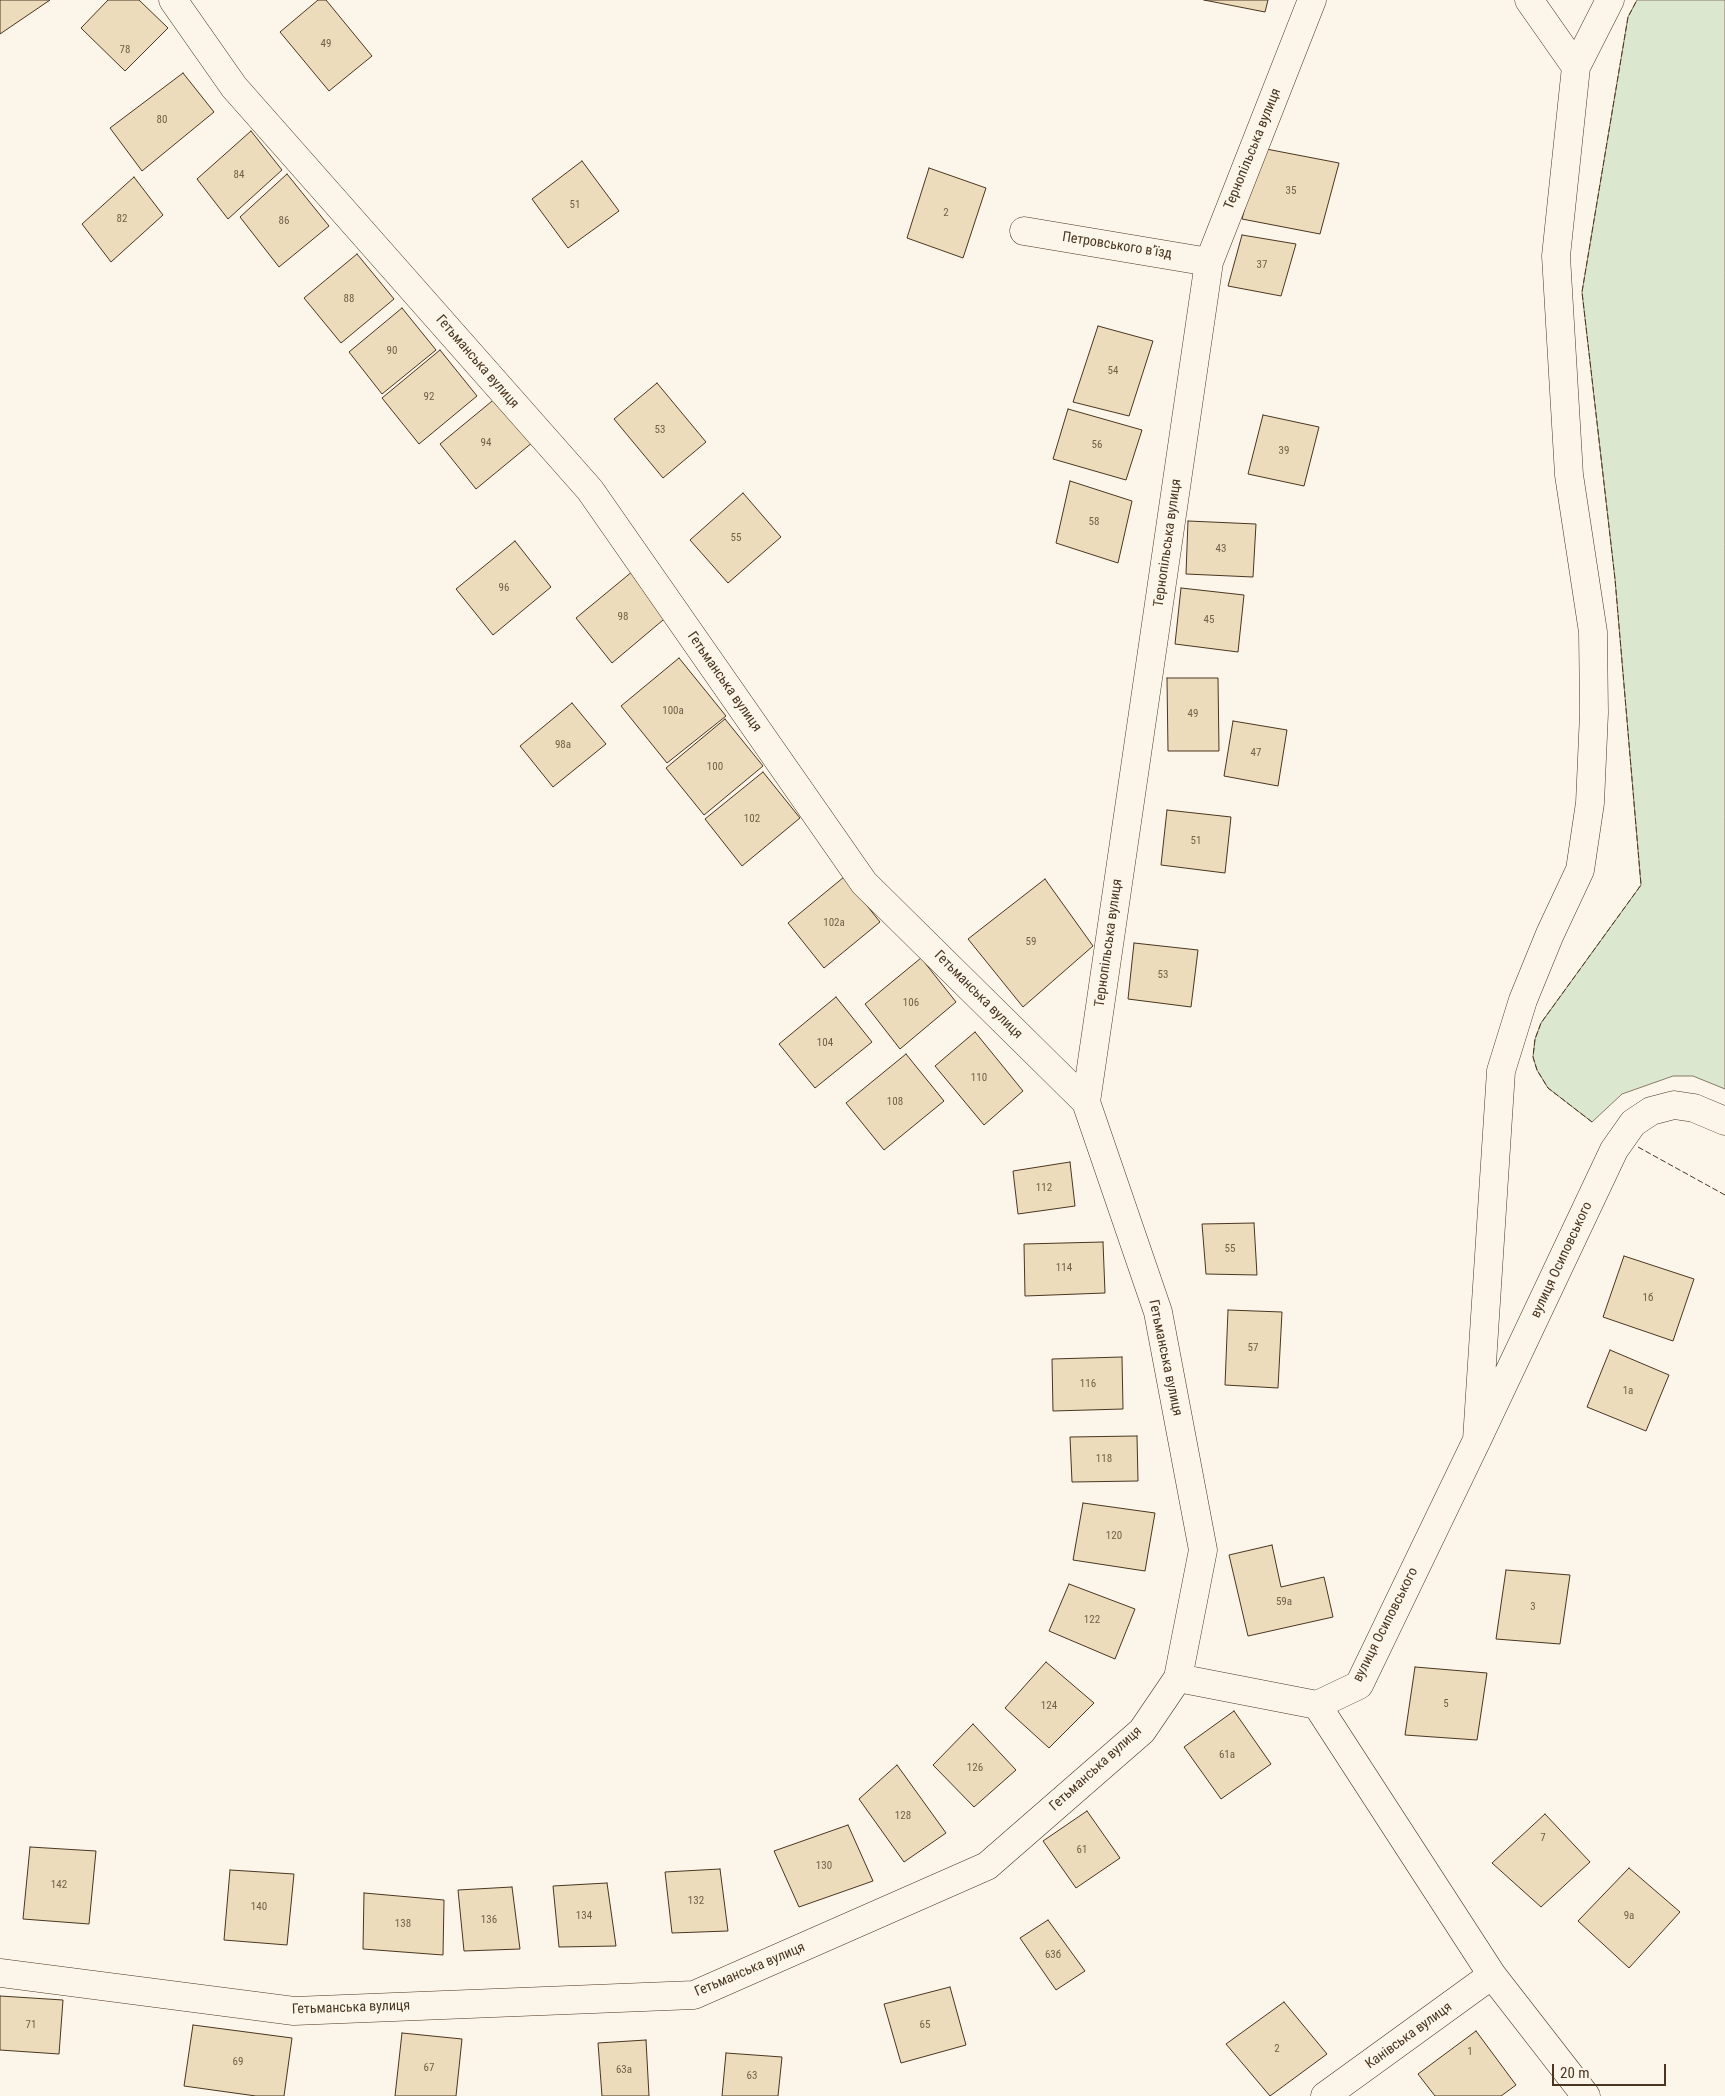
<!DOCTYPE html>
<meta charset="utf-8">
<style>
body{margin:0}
#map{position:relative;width:1725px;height:2096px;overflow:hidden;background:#fbf6e9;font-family:"Roboto Condensed",sans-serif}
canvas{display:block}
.scale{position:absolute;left:1552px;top:2064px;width:114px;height:22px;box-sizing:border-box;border:2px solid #4a3520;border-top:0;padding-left:6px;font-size:15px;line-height:18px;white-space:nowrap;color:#4a3520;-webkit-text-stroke:4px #fbf6e9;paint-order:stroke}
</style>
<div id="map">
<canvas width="1725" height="2096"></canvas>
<div class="scale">20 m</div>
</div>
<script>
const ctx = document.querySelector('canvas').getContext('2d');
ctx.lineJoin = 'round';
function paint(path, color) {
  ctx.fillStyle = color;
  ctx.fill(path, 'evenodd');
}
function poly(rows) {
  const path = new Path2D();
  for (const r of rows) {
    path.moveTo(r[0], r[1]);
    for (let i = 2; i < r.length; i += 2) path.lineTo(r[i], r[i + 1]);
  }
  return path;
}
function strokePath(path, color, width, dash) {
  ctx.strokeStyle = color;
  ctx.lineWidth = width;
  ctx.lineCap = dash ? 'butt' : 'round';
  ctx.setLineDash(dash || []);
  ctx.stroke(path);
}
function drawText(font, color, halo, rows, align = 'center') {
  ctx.font = font + ' "Roboto Condensed",sans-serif';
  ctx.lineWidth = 4;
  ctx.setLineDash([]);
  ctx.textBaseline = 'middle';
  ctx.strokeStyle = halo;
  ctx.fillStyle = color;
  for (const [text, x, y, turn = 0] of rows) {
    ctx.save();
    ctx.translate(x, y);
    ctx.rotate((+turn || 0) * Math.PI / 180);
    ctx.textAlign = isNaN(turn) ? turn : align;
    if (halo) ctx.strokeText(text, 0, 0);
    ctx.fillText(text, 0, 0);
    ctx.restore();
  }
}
const green = poly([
 [1637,0,1725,0,1725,1089,1693,1076,1673,1076,1622,1094,1592,1122,1548,1088,1537,1070,1533,1057,1535,1039,1541,1023,1641,885,1615,579,1582,292,1628,17,1637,0]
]);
paint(green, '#dce7d0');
strokePath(green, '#887966', 1);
const building = poly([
 [0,0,50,0,0,34,0,0],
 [108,0,139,0,168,28,125,71,81,28,108,0],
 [318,0,326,0,372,56,329,91,280,32,318,0],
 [1204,0,1268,0,1265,12,1204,0],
 [183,73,214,112,142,171,110,128,183,73],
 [251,131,282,170,228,219,197,179,251,131],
 [1261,148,1339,163,1320,234,1242,219,1261,148],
 [582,161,619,211,568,248,532,199,582,161],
 [929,168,986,188,963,258,907,238,929,168],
 [287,174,329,226,279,267,240,217,287,174],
 [134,177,163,215,111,262,82,224,134,177],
 [1242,235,1296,244,1281,296,1228,286,1242,235],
 [357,254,394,299,341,343,304,298,357,254],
 [402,308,436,350,382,394,349,352,402,308],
 [1098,326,1153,341,1129,416,1073,402,1098,326],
 [440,350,477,396,419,444,382,398,440,350],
 [657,383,706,442,663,478,614,419,657,383],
 [497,397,533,442,476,489,440,444,497,397],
 [1068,409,1142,430,1126,480,1053,459,1068,409],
 [1263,415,1319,427,1304,486,1248,474,1263,415],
 [1070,481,1132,501,1118,563,1056,543,1070,481],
 [743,493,781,537,728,583,690,540,743,493],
 [1188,521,1256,524,1253,577,1186,574,1188,521],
 [515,541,551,587,493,635,456,589,515,541],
 [633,571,669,615,612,663,576,618,633,571],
 [1181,588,1244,595,1238,652,1175,644,1181,588],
 [679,658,726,716,667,763,621,706,679,658],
 [1167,678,1218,678,1219,751,1168,751,1167,678],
 [572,703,606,744,553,787,520,746,572,703],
 [725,719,763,766,704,815,666,768,725,719],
 [1233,721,1287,730,1278,786,1224,776,1233,721],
 [763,772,800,818,742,866,705,819,763,772],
 [1167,810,1231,817,1225,873,1161,865,1167,810],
 [844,877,880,922,824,968,788,923,844,877],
 [1045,879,1093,946,1023,1007,968,939,1045,879],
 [1134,943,1198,950,1191,1007,1128,999,1134,943],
 [921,958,956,1002,900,1049,865,1004,921,958],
 [836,997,872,1042,815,1088,779,1044,836,997],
 [975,1032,1023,1091,984,1125,935,1066,975,1032],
 [906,1054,944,1101,884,1150,846,1103,906,1054],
 [1070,1162,1075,1206,1018,1214,1013,1171,1070,1162],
 [1254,1223,1257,1275,1206,1274,1202,1224,1254,1223],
 [1103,1242,1105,1293,1025,1296,1024,1244,1103,1242],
 [1624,1256,1694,1279,1673,1341,1603,1317,1624,1256],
 [1228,1310,1282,1312,1278,1388,1225,1385,1228,1310],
 [1610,1350,1669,1375,1646,1431,1587,1407,1610,1350],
 [1122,1357,1123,1409,1053,1411,1052,1359,1122,1357],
 [1137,1436,1138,1481,1072,1482,1070,1437,1137,1436],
 [1083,1503,1155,1513,1145,1571,1073,1560,1083,1503],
 [1272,1545,1281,1587,1324,1577,1333,1617,1248,1636,1229,1555,1272,1545],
 [1506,1570,1570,1575,1560,1644,1496,1639,1506,1570],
 [1069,1584,1135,1609,1115,1659,1049,1631,1069,1584],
 [1046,1662,1094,1703,1049,1748,1005,1708,1046,1662],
 [1415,1667,1487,1673,1477,1740,1405,1735,1415,1667],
 [1234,1711,1271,1764,1221,1799,1184,1747,1234,1711],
 [973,1724,1016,1770,974,1807,933,1765,973,1724],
 [897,1765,946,1833,904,1862,859,1799,897,1765],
 [1087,1811,1120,1858,1076,1888,1043,1841,1087,1811],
 [1545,1814,1590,1862,1541,1907,1492,1863,1545,1814],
 [848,1825,873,1881,799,1907,774,1851,848,1825],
 [30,1847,96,1851,89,1924,23,1919,30,1847],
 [1629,1868,1680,1912,1629,1968,1578,1921,1629,1868],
 [720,1869,728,1931,672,1933,665,1872,720,1869],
 [230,1870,294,1874,287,1945,224,1940,230,1870],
 [607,1883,616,1946,559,1947,553,1886,607,1883],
 [512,1887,520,1949,464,1951,458,1890,512,1887],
 [364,1893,444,1900,443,1955,363,1949,364,1893],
 [1048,1920,1085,1971,1056,1990,1020,1938,1048,1920],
 [950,1987,966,2045,901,2063,884,2004,950,1987],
 [0,1996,63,2000,59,2054,0,2050,0,1996],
 [1284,2002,1327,2054,1270,2096,1226,2044,1284,2002],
 [193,2025,292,2038,284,2096,256,2096,184,2086,193,2025],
 [1476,2031,1516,2085,1501,2096,1435,2096,1418,2074,1476,2031],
 [402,2033,462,2039,456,2096,395,2096,402,2033],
 [646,2040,649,2096,602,2096,598,2043,646,2040],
 [726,2053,782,2057,778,2096,722,2096,726,2053]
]);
paint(building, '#ecdcbc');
strokePath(building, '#4a3520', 1);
const street = poly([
 [1529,0,1576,67],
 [1024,231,1209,262],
 [1086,1102,1209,262,1312,0],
 [1477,1440,1501,1071,1523,1000,1550,934,1580,870,1590,803,1594,713,1593,632,1569,475,1556,256,1576,67,1610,0],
 [1178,1678,1317,1705],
 [0,1973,294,2011,694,1995,987,1866,1142,1731,1178,1678,1203,1550,1158,1312,1086,1102,864,883,590,490,234,87,173,0],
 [1325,2096,1492,1975],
 [1586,2096,1492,1975,1317,1705,1359,1685,1477,1440,1614,1150,1633,1123,1651,1111,1674,1105,1694,1108,1725,1121]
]);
strokePath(street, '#4a3520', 29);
strokePath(street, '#fbf6e9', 28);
strokePath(poly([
 [1592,1122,1548,1088,1537,1070,1533,1057,1535,1039,1541,1023,1641,885,1615,579,1582,292,1628,17,1637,0],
 [1638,1147,1725,1195]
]), '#4a3520', 1, [6, 2.5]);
drawText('11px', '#725f47', null, [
 ["49",326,44],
 ["78",125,50],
 ["80",162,120],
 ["84",239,175],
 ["35",1291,191],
 ["51",575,205],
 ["2",946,213],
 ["82",122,219],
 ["86",284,221],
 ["37",1262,265],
 ["88",349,299],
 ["90",392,351],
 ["54",1113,371],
 ["92",429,397],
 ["53",660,430],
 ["94",486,443],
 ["56",1097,445],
 ["39",1284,451],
 ["58",1094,522],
 ["55",736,538],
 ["43",1221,549],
 ["96",504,588],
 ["98",623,617],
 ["45",1209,620],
 ["100а",673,711],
 ["49",1193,714],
 ["98а",563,745],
 ["47",1256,753],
 ["100",715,767],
 ["102",752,819],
 ["51",1196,841],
 ["102а",834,923],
 ["59",1031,942],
 ["53",1163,975],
 ["106",911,1003],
 ["104",825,1043],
 ["110",979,1078],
 ["108",895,1102],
 ["112",1044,1188],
 ["55",1230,1249],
 ["114",1064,1268],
 ["1б",1648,1298],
 ["57",1253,1348],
 ["116",1088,1384],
 ["1а",1628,1391],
 ["118",1104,1459],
 ["120",1114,1536],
 ["59а",1284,1602],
 ["3",1533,1607],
 ["122",1092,1620],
 ["5",1446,1704],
 ["124",1049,1706],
 ["61а",1227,1755],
 ["126",975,1768],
 ["128",903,1816],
 ["7",1543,1838],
 ["61",1082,1850],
 ["130",824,1866],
 ["142",59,1885],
 ["132",696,1901],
 ["140",259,1907],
 ["134",584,1916],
 ["9а",1629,1916],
 ["136",489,1920],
 ["138",403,1924],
 ["63б",1053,1955],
 ["71",31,2025],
 ["65",925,2025],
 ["2",1277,2049],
 ["1",1470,2052],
 ["69",238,2062],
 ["67",429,2068],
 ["63а",624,2070],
 ["63",752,2076]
]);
drawText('14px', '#4a3520', '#fbf6e9', [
 ["Тернопільська вулиця",1253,149,-68],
 ["Петровського в’їзд",1117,246,9],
 ["Гетьманська вулиця",477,362,49],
 ["Тернопільська вулиця",1168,543,-82],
 ["Гетьманська вулиця",724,682,55],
 ["Тернопільська вулиця",1109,943,-82],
 ["Гетьманська вулиця",978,995,45],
 ["вулиця Осиповського",1562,1260,-65],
 ["Гетьманська вулиця",1165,1358,78],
 ["вулиця Осиповського",1386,1625,-63],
 ["Гетьманська вулиця",1096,1769,-42],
 ["Гетьманська вулиця",750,1970,-23],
 ["Гетьманська вулиця",351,2008,-2],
 ["Канівська вулиця",1409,2036,-36]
]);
</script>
